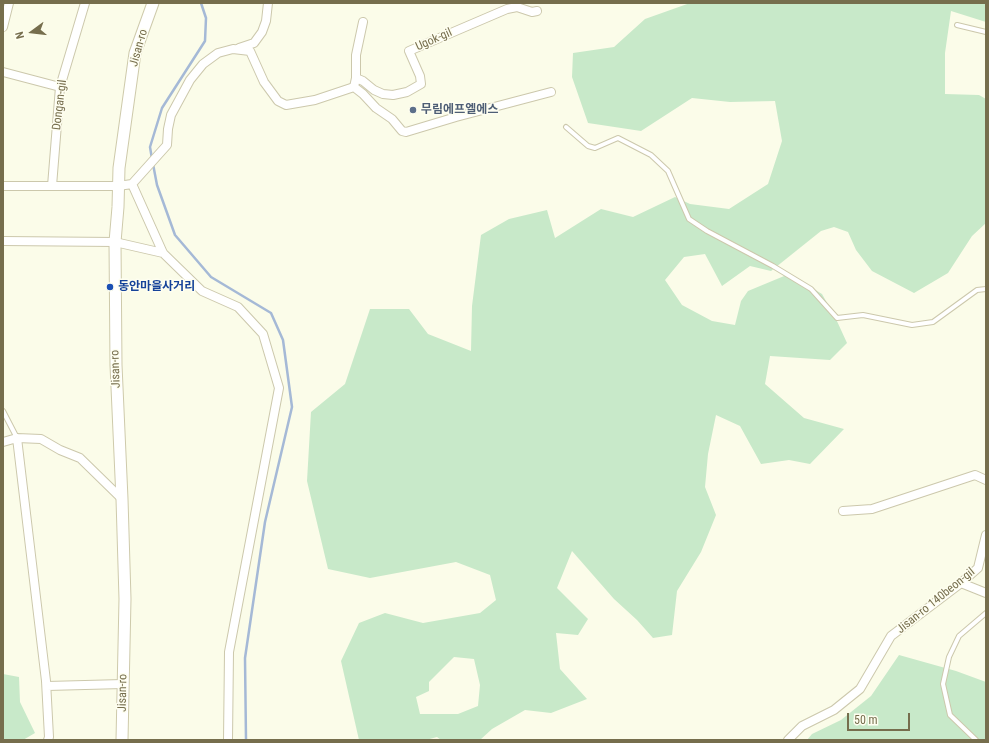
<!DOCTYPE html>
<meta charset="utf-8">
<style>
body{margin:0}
#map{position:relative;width:989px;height:743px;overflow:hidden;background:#fbfce9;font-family:"Roboto Condensed",sans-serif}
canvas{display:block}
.frame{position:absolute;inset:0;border:4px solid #766e4d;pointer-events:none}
.north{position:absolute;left:12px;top:12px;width:40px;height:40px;-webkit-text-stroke:3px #fefef0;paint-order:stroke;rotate:255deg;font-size:11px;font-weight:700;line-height:16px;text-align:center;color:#766e4d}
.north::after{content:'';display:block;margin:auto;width:14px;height:18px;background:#766e4d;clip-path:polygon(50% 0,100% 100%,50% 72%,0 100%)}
.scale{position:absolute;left:847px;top:713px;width:63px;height:18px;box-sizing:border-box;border:2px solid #766e4d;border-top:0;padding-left:5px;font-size:12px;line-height:14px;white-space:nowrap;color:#766e4d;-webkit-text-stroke:3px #fefef0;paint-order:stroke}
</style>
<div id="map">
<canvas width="989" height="743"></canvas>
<div class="frame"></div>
<div class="north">N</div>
<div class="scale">50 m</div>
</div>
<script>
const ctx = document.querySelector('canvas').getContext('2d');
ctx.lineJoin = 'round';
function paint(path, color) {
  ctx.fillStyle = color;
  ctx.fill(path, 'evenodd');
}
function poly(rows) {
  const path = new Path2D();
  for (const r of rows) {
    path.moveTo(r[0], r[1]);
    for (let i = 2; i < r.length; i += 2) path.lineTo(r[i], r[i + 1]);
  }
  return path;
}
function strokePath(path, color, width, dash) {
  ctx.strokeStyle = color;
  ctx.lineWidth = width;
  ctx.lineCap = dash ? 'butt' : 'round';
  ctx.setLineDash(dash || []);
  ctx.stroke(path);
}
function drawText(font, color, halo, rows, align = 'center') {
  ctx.font = font + ' "Roboto Condensed","Noto Sans KR",sans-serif';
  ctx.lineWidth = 3;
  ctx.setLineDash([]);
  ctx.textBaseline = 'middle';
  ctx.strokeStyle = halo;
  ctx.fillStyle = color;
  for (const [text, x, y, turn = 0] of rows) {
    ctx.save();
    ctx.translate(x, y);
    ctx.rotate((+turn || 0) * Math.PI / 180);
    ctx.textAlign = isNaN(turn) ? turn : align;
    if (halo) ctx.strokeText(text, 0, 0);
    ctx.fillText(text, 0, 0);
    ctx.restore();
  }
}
paint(poly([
 [690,3,986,3,986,22,951,11,945,53,945,94,979,95,986,99,986,223,972,236,948,273,914,293,872,271,856,250,848,232,834,227,821,231,771,271,750,266,722,286,705,254,684,257,665,280,682,305,712,321,735,325,741,301,748,291,789,274,822,294,836,319,847,343,830,360,770,356,765,384,804,418,844,429,810,464,789,460,761,464,740,426,716,415,708,454,705,487,716,515,701,552,677,591,672,635,653,638,637,620,614,599,572,551,557,588,588,619,578,635,556,633,560,669,587,699,551,713,525,710,492,729,480,740,441,740,437,737,426,740,359,740,341,661,359,623,385,613,423,623,480,613,496,600,490,575,456,562,370,578,328,569,307,481,311,412,345,384,370,309,409,309,428,334,471,351,472,306,481,235,509,219,547,210,555,238,601,209,633,217,675,197,690,204,729,209,768,184,782,141,775,101,730,102,692,98,641,131,588,123,572,77,573,53,614,47,645,19],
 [454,657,474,659,480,685,478,706,458,714,420,714,416,697,429,691,429,682],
 [899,655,956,671,986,682,986,740,807,740,812,734,841,720,871,696],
 [3,674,19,677,20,702,35,733,23,740,3,740]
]), '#c8e9c9');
strokePath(poly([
 [152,159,150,147,162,108,205,41,206,18,201,3],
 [153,164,157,185,175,235,211,277,271,313,283,340,292,407,265,522,245,658,246,740]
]), '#a5b9d6', 2.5);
const lane = poly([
 [957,25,986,32],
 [566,127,588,146,595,148,618,138,651,155,668,171,689,219,707,231,773,266,811,289,837,318,863,315,912,325,933,322,977,290,986,289],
 [3,411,17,438],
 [976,740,950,715,943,684,949,657,959,636,986,613]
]);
const street = poly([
 [3,27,9,3],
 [239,48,254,43,262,32,266,21,268,3],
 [3,72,60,87],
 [356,78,356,55,363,22],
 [354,87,356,78,363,81,374,90,383,94,393,95,407,92,421,84,420,76,409,51,507,9,517,7,532,12,537,11],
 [132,184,163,253,202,291,238,307,263,334,279,388,229,652,228,740],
 [3,186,118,186,132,184,167,145,168,129,171,115,190,80,203,64,218,53,233,49,250,51,264,82,278,101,286,105,315,100,354,87,363,94,376,108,392,119,402,131,406,132,456,117,551,92],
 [52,186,60,87,85,3],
 [3,241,115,242,163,253],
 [17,438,46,681,49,737,48,740],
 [3,442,17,438,41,439,60,450,80,458,122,499],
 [843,511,872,509,975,475,986,480],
 [961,583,986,593],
 [47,686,123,684],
 [788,740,802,726,834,710,860,689,891,636,961,583,978,568,986,535]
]);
const secondary = poly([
 [122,740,125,599,122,499,116,365,115,242,118,207,119,168,135,53,153,3]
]);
strokePath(lane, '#ccc8ac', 6);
strokePath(street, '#ccc8ac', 10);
strokePath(secondary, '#cecaab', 13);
strokePath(lane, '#fff', 4);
strokePath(street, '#fff', 8);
strokePath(secondary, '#fff', 11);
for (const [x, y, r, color] of [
 [413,110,4,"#5c6f8a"],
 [110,287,4,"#1a4fb4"]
]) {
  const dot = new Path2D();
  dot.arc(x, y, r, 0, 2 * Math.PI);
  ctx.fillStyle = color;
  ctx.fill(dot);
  strokePath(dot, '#fefef0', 1.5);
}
drawText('12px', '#766e4d', '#fefef0', [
 ["Ugok-gil",434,40,-24],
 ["Jisan-ro",139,48,-74],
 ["Dongan-gil",60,105,-83],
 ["Jisan-ro",116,369,-92],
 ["Jisan-ro 140beon-gil",936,601,-39],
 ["Jisan-ro",123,693,-89]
]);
drawText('bold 12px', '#4e5e75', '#fefef0', [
 ["무림에프엘에스",421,110]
], 'left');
drawText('bold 12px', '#164399', '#fefef0', [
 ["동안마을사거리",118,287]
], 'left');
</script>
